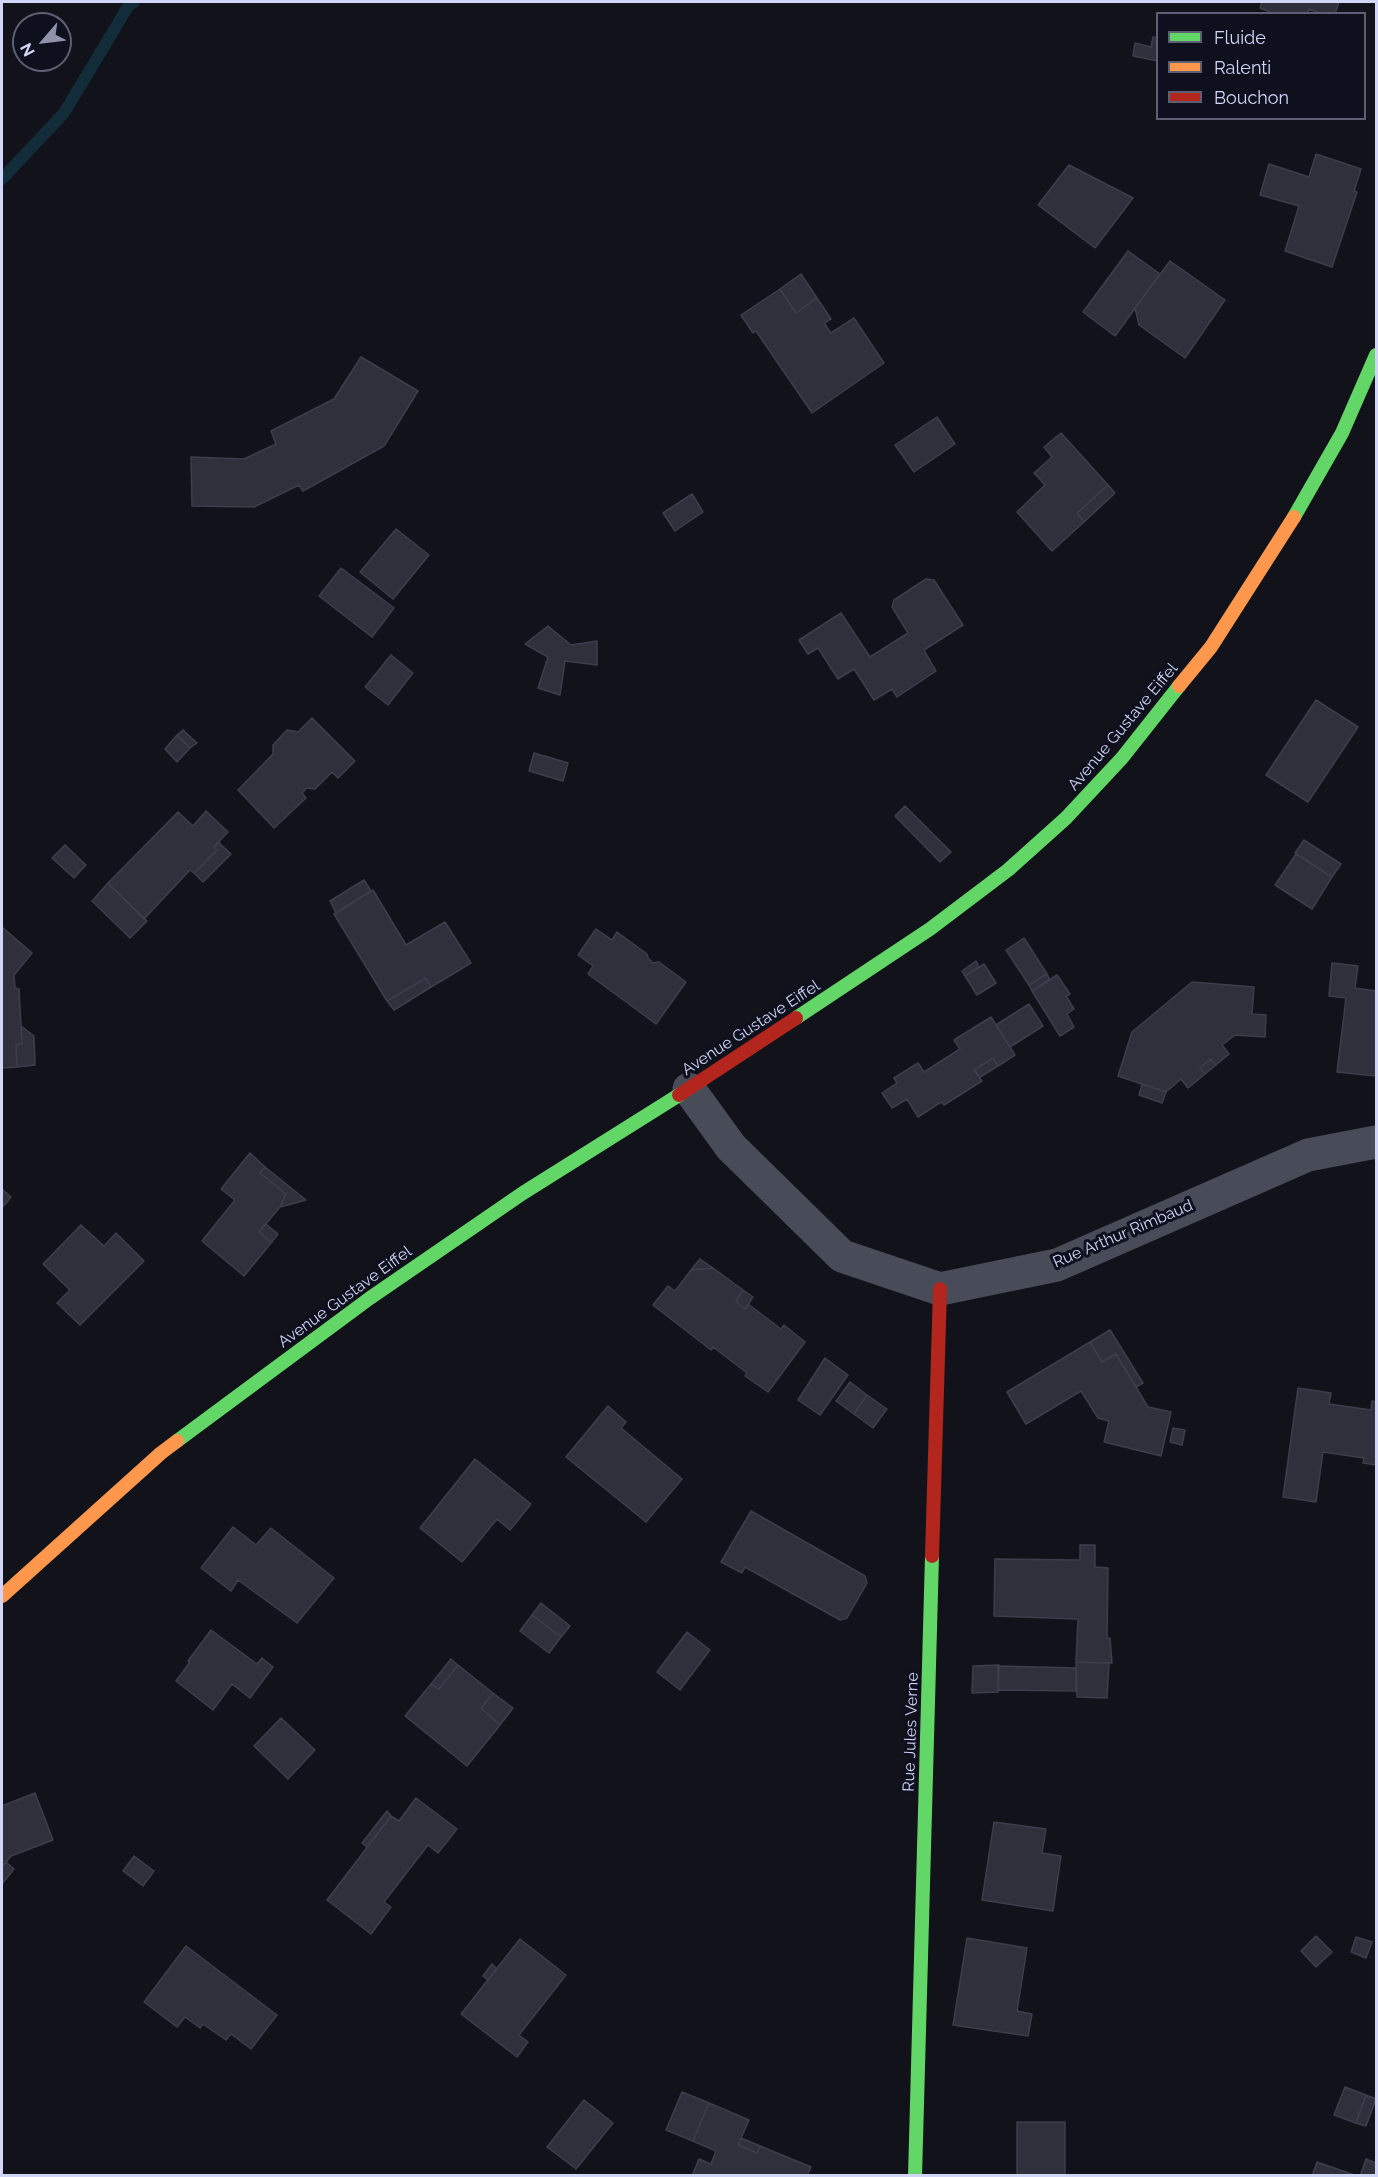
<!DOCTYPE html>
<style>
body{margin:0}
#map{position:relative;width:1378px;height:2177px;overflow:hidden;background:#12131a;font-family:Raleway,sans-serif}
canvas{display:block}
.frame{position:absolute;inset:0;border:3px solid #d1d6f9;pointer-events:none}
.legend{position:absolute;left:1156px;top:12px;width:210px;height:108px;box-sizing:border-box;background:#0f101d;border:2px solid #5d5f75;margin:0;padding:8px 10px;list-style:none;font-size:18px;color:#d1d6f9}
.legend li{display:flex;align-items:center;gap:12px;height:30px}
.legend b{width:30px;border:2px solid #5d5f75}
.north{position:absolute;left:12px;top:12px;width:60px;height:60px;box-sizing:border-box;background:#0f101d;border:2px solid #5d5f75;border-radius:50%;rotate:242deg;font-size:16px;font-weight:700;line-height:24px;text-align:center;color:#d1d6f9}
.north::after{content:'';display:block;margin:auto;width:21px;height:27px;background:#8e92ab;clip-path:polygon(50% 0,100% 100%,50% 72%,0 100%)}
</style>
<div id="map">
<canvas width="1378" height="2177"></canvas>
<div class="frame"></div>
<ul class="legend">
<li><b style="height:8px;background:#63d668"></b>Fluide</li>
<li><b style="height:8px;background:#ff974d"></b>Ralenti</li>
<li><b style="height:8px;background:#b3261e"></b>Bouchon</li>
</ul>
<div class="north">N</div>
</div>
<script>
const ctx = document.querySelector('canvas').getContext('2d');
ctx.lineJoin = 'round';
function poly(rows) {
  const path = new Path2D();
  for (const r of rows) {
    path.moveTo(r[0], r[1]);
    for (let i = 2; i < r.length; i += 2) path.lineTo(r[i], r[i + 1]);
  }
  return path;
}
function strokePath(path, color, width, dash) {
  ctx.strokeStyle = color;
  ctx.lineWidth = width;
  ctx.lineCap = dash ? 'butt' : 'round';
  ctx.setLineDash(dash || []);
  ctx.stroke(path);
}
function paint(path, color) {
  ctx.fillStyle = color;
  ctx.fill(path, 'evenodd');
}
function drawText(font, color, halo, rows, align = 'center') {
  ctx.font = font + ' Raleway,sans-serif';
  ctx.lineWidth = 6;
  ctx.setLineDash([]);
  ctx.textBaseline = 'middle';
  ctx.strokeStyle = halo;
  ctx.fillStyle = color;
  for (const [text, x, y, turn = 0] of rows) {
    ctx.save();
    ctx.translate(x, y);
    ctx.rotate((+turn || 0) * Math.PI / 180);
    ctx.textAlign = isNaN(turn) ? turn : align;
    if (halo) ctx.strokeText(text, 0, 0);
    ctx.fillText(text, 0, 0);
    ctx.restore();
  }
}
strokePath(poly([
 [2,179,64,113,129,5,134,2]
]), '#132c3a', 12);
const building = poly([
 [1262,2,1339,2,1335,14,1322,14,1309,9,1307,14,1275,14,1260,8,1262,2],
 [1153,37,1158,38,1158,61,1133,56,1135,43,1151,47,1153,37],
 [1316,154,1361,169,1354,191,1357,192,1332,267,1285,251,1299,206,1260,195,1269,164,1309,177,1316,154],
 [1069,165,1133,198,1095,248,1038,205,1069,165],
 [1128,251,1160,274,1115,336,1083,312,1128,251],
 [1170,261,1225,300,1185,358,1139,325,1135,308,1170,261],
 [801,274,817,298,796,313,780,289,801,274],
 [780,289,796,313,817,298,831,319,824,323,831,333,854,318,884,363,812,413,756,331,753,333,741,315,780,289],
 [361,357,418,391,384,446,303,491,299,485,254,507,192,506,191,457,244,459,276,444,271,431,334,399,361,357],
 [937,417,955,444,914,472,895,445,937,417],
 [1061,433,1108,485,1077,513,1084,522,1052,551,1017,512,1045,485,1034,473,1052,457,1044,447,1061,433],
 [1108,485,1115,493,1084,522,1077,513,1108,485],
 [692,494,703,512,675,531,663,513,692,494],
 [396,529,429,555,393,599,360,572,396,529],
 [341,568,394,608,372,637,319,596,341,568],
 [926,579,934,580,963,625,924,650,936,671,897,697,892,689,874,700,854,669,838,679,818,648,808,654,799,640,841,613,870,657,908,633,892,607,894,600,926,579],
 [548,626,571,645,597,641,597,665,565,661,560,695,538,688,548,657,525,644,548,626],
 [391,655,413,673,388,705,365,687,391,655],
 [1316,700,1358,727,1308,802,1266,775,1316,700],
 [312,718,355,761,338,778,332,772,315,789,307,788,302,793,306,798,274,828,238,790,273,754,273,745,287,730,298,732,312,718],
 [183,730,197,743,190,748,177,735,183,730],
 [177,735,190,748,177,762,165,749,177,735],
 [534,753,568,763,563,781,529,771,534,753],
 [905,806,951,852,940,862,895,816,905,806],
 [206,811,228,832,214,847,217,850,194,873,190,870,144,919,108,883,178,812,193,826,206,811],
 [1304,840,1341,864,1332,877,1295,853,1304,840],
 [218,842,231,854,203,882,194,873,217,850,214,847,218,842],
 [65,845,86,865,74,878,52,858,65,845],
 [1296,854,1332,877,1312,909,1275,885,1296,854],
 [364,880,371,891,336,913,330,901,364,880],
 [108,883,147,921,130,938,92,901,108,883],
 [373,890,406,945,445,922,471,963,431,987,426,978,387,1001,334,914,373,890],
 [2,927,32,953,14,975,15,988,19,989,22,1044,16,1044,17,1067,2,1068,2,927],
 [596,929,612,940,617,932,647,954,648,958,653,963,659,962,686,982,656,1024,588,974,593,966,578,955,596,929],
 [1024,938,1047,974,1029,985,1006,950,1024,938],
 [976,961,979,967,965,976,962,971,976,961],
 [1332,963,1358,966,1355,988,1376,991,1376,1076,1337,1072,1346,998,1329,996,1332,963],
 [984,964,996,983,977,995,965,976,984,964],
 [1047,974,1050,980,1032,991,1029,985,1047,974],
 [1057,975,1070,994,1066,996,1074,1009,1067,1014,1074,1027,1060,1036,1032,991,1057,975],
 [426,978,431,987,394,1010,387,1001,426,978],
 [1192,982,1254,987,1252,1014,1266,1015,1265,1037,1235,1035,1222,1045,1229,1054,1216,1065,1211,1059,1200,1068,1205,1074,1188,1088,1181,1079,1166,1092,1118,1076,1132,1032,1192,982],
 [1029,1004,1043,1026,1010,1047,996,1025,1029,1004],
 [991,1017,1015,1055,998,1066,993,1058,974,1070,982,1081,944,1105,941,1102,918,1117,907,1099,892,1108,882,1093,897,1083,894,1078,918,1063,924,1072,960,1049,954,1040,991,1017],
 [21,1026,34,1036,35,1065,17,1067,16,1044,22,1044,21,1026],
 [993,1058,998,1066,980,1077,974,1070,993,1058],
 [1211,1059,1216,1065,1205,1074,1200,1068,1211,1059],
 [1142,1084,1166,1092,1162,1103,1139,1095,1142,1084],
 [250,1153,265,1167,260,1173,286,1194,280,1207,259,1232,271,1243,244,1276,202,1241,235,1200,221,1189,250,1153],
 [265,1167,306,1200,280,1207,286,1194,260,1173,265,1167],
 [2,1189,11,1197,2,1208,2,1189],
 [266,1224,278,1234,271,1243,259,1232,266,1224],
 [81,1225,104,1246,116,1233,144,1261,80,1325,57,1303,70,1290,43,1264,81,1225],
 [700,1259,713,1268,691,1270,700,1259],
 [713,1268,743,1290,736,1301,745,1309,748,1304,781,1329,784,1325,805,1342,768,1392,745,1376,747,1373,713,1347,711,1350,653,1305,668,1286,675,1291,691,1270,713,1268],
 [743,1290,753,1297,745,1309,736,1301,743,1290],
 [1110,1330,1143,1383,1136,1387,1116,1354,1102,1362,1090,1342,1110,1330],
 [1090,1342,1102,1362,1116,1354,1148,1407,1171,1412,1161,1456,1104,1442,1109,1421,1098,1418,1081,1391,1026,1424,1007,1392,1090,1342],
 [825,1358,848,1375,820,1415,798,1400,825,1358],
 [850,1382,867,1395,854,1414,836,1401,850,1382],
 [1298,1388,1331,1393,1329,1404,1371,1410,1372,1401,1376,1402,1376,1465,1363,1463,1364,1458,1323,1452,1316,1502,1283,1497,1298,1388],
 [867,1395,887,1409,873,1428,854,1414,867,1395],
 [608,1406,626,1422,621,1428,682,1479,646,1522,566,1457,608,1406],
 [1173,1428,1185,1430,1182,1445,1170,1442,1173,1428],
 [475,1459,531,1504,510,1530,497,1519,462,1562,420,1528,475,1459],
 [751,1511,865,1576,867,1583,847,1618,840,1620,745,1567,742,1573,721,1562,751,1511],
 [233,1527,256,1545,271,1528,334,1578,297,1623,238,1580,231,1591,201,1568,233,1527],
 [1080,1545,1095,1545,1095,1567,1108,1568,1107,1638,1110,1638,1112,1663,1076,1662,1078,1619,994,1616,995,1559,1080,1560,1080,1545],
 [541,1603,570,1626,561,1637,532,1615,541,1603],
 [532,1615,561,1637,549,1653,520,1631,532,1615],
 [211,1630,257,1664,262,1658,273,1667,250,1698,232,1684,213,1710,176,1681,190,1662,188,1661,211,1630],
 [687,1632,710,1650,680,1690,657,1672,687,1632],
 [451,1659,458,1665,439,1689,431,1684,451,1659],
 [1076,1662,1109,1663,1107,1698,1077,1697,1076,1662],
 [458,1665,493,1693,481,1708,500,1725,467,1766,405,1716,431,1684,439,1689,458,1665],
 [999,1665,998,1692,972,1693,973,1666,999,1665],
 [998,1666,1076,1668,1076,1691,998,1690,998,1666],
 [493,1693,513,1708,500,1725,481,1708,493,1693],
 [281,1718,315,1750,288,1779,254,1746,281,1718],
 [35,1793,53,1840,11,1856,2,1867,2,1806,35,1793],
 [416,1798,457,1829,438,1853,428,1845,384,1902,391,1907,371,1934,327,1900,391,1816,399,1821,416,1798],
 [387,1811,391,1816,367,1847,362,1843,387,1811],
 [994,1822,1046,1829,1042,1853,1061,1856,1053,1911,982,1900,994,1822],
 [134,1856,154,1871,143,1886,123,1871,134,1856],
 [6,1862,14,1869,2,1884,2,1867,6,1862],
 [1316,1936,1332,1952,1316,1967,1301,1951,1316,1936],
 [1356,1937,1372,1942,1366,1958,1351,1952,1356,1937],
 [967,1938,1027,1948,1017,2011,1032,2014,1028,2036,953,2025,967,1938],
 [520,1939,566,1975,519,2035,528,2042,517,2057,461,2014,520,1939],
 [186,1946,277,2015,251,2049,231,2034,226,2040,203,2024,200,2028,185,2017,177,2027,144,2002,186,1946],
 [492,1964,497,1969,488,1980,483,1976,492,1964],
 [1345,2087,1366,2095,1356,2123,1334,2115,1345,2087],
 [682,2092,709,2103,693,2141,666,2130,682,2092],
 [1366,2095,1376,2099,1366,2126,1356,2123,1366,2095],
 [584,2100,613,2123,576,2169,547,2147,584,2100],
 [709,2103,749,2120,738,2145,757,2153,760,2146,811,2167,807,2176,692,2176,699,2159,711,2164,716,2151,693,2141,709,2103],
 [1017,2122,1065,2122,1065,2176,1017,2176,1017,2122],
 [741,2138,760,2146,757,2153,738,2145,741,2138],
 [1366,2159,1376,2163,1376,2176,1360,2176,1366,2159],
 [1317,2162,1357,2176,1312,2176,1317,2162]
]);
paint(building, '#30303c');
strokePath(building, '#3c3e4d', 1.5);
strokePath(poly([
 [689,1089,731,1147,842,1256,940,1289,1057,1265,1308,1155,1376,1142]
]), '#484c59', 33);
strokePath(poly([
 [1294,517,1342,433,1376,355],
 [796,1018,930,929,1008,870,1066,818,1122,758,1179,686],
 [177,1441,370,1298,523,1193,679,1095],
 [915,2176,932,1556]
]), '#63d668', 14);
strokePath(poly([
 [1179,686,1211,647,1294,517],
 [2,1596,161,1453,177,1441]
]), '#ff974d', 14);
strokePath(poly([
 [679,1095,796,1018],
 [932,1556,940,1289]
]), '#b3261e', 14);
drawText('16px', '#d1d6f9', '#0f101d', [
 ["Avenue Gustave Eiffel",1123,727,-50],
 ["Avenue Gustave Eiffel",751,1028,-33],
 ["Rue Arthur Rimbaud",1123,1234,-23],
 ["Avenue Gustave Eiffel",345,1297,-36],
 ["Rue Jules Verne",911,1732,-88]
]);
</script>
